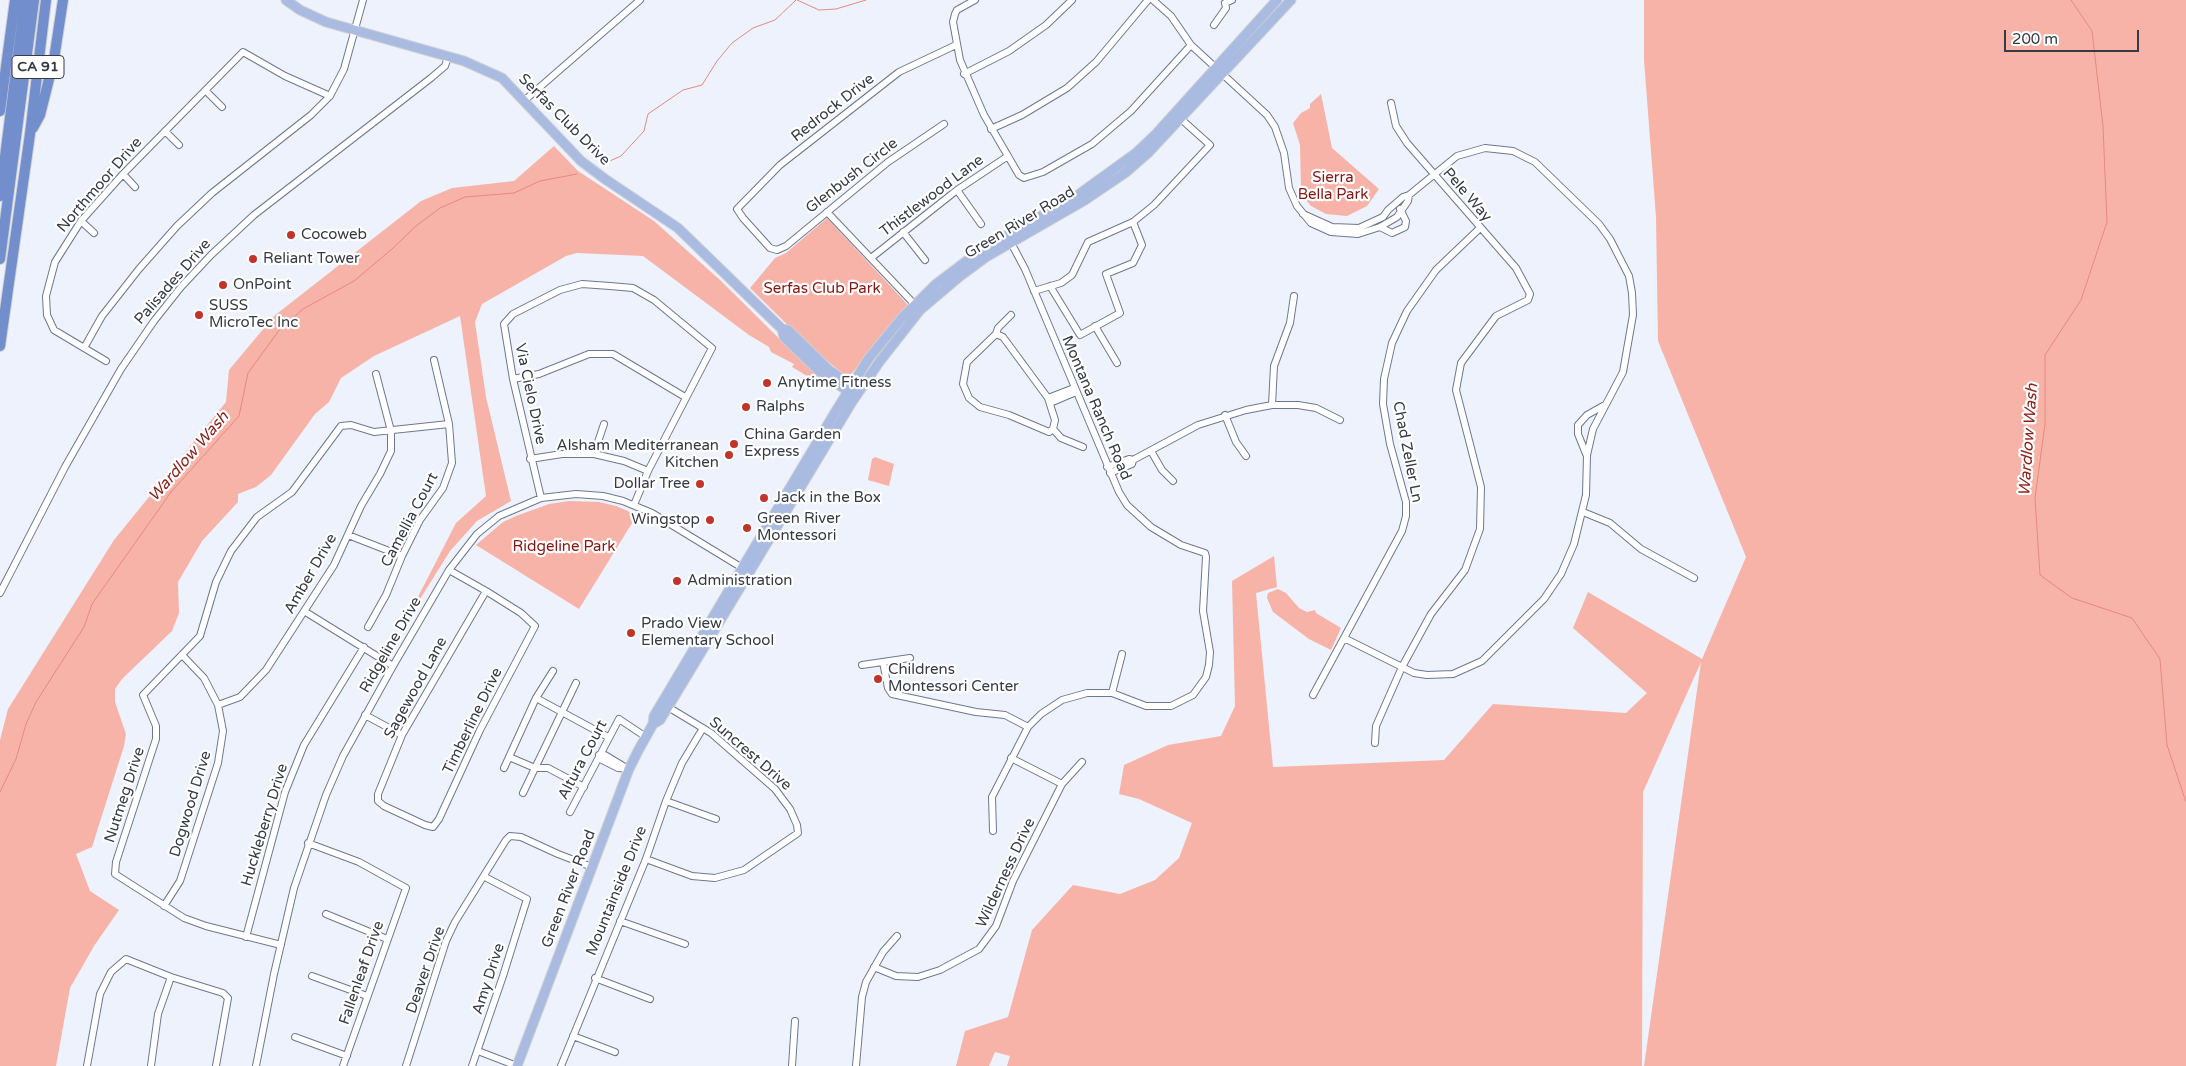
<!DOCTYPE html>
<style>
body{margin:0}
#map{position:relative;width:2186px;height:1066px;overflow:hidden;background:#edf2fd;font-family:"Varela Round",sans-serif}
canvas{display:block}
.scale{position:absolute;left:2004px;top:30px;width:135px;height:22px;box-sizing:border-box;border:2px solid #353a45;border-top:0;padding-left:6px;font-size:15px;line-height:18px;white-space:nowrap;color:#353a45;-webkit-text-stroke:4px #fff;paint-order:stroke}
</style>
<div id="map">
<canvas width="2186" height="1066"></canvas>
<div class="scale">200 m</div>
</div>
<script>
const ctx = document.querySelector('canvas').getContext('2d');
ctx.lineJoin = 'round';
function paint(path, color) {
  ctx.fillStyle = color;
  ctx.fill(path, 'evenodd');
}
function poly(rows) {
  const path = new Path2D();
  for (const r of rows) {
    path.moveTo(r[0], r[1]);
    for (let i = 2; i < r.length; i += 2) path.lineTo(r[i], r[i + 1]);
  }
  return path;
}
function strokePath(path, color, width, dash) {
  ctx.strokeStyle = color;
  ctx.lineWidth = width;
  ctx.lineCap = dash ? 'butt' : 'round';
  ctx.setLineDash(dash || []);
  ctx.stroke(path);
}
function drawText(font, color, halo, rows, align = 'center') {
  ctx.font = font + ' "Varela Round",sans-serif';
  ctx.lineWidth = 4.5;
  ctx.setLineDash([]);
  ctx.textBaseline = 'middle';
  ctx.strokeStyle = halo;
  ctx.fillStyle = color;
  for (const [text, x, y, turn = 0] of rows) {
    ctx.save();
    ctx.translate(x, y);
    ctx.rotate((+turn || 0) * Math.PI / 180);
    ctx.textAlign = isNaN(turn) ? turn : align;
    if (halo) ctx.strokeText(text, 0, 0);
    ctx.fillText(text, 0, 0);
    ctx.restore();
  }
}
paint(poly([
 [1644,0,2186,0,2186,1066,1644,1066,1701,662,1643,792,1642,1066,1007,1066,1010,1056,995,1052,989,1066,956,1066,965,1031,1008,1017,1032,930,1073,885,1120,894,1155,880,1179,858,1192,823,1139,799,1119,794,1124,765,1168,745,1221,736,1235,706,1232,581,1274,556,1277,587,1256,593,1273,767,1444,760,1493,704,1626,713,1647,693,1573,628,1588,592,1702,659,1746,557,1658,341,1656,217,1644,60],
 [1321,94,1332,148,1379,189,1367,206,1347,216,1326,214,1311,206,1303,197,1301,189,1300,145,1293,123,1301,113,1310,108,1310,104],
 [554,146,578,171,654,221,720,280,818,377,816,380,812,379,792,367,794,364,771,352,769,347,749,335,643,256,577,253,566,256,482,304,475,322,486,397,511,501,477,521,450,551,402,628,456,523,486,496,460,316,374,356,341,378,329,402,315,414,271,475,256,487,238,494,238,502,202,541,178,582,179,613,172,631,122,679,115,689,115,702,126,734,124,746,92,847,76,854,90,891,119,910,94,946,70,988,56,1066,0,1066,0,740,8,709,114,540,226,402,229,370,274,316,421,201,452,188,514,181],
 [827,218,908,305,848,378,807,344,750,288,775,258,786,253],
 [875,457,894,464,889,486,868,480,872,459],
 [569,501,599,502,616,506,637,515,579,609,476,545,503,522,516,516,549,504],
 [1278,589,1286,593,1299,608,1307,612,1315,610,1316,613,1341,628,1331,650,1309,639,1273,612,1267,598,1268,593]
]), '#f8b3a8');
strokePath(poly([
 [797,0,819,10,836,9,866,0],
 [2071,0,2092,31,2103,126,2107,222,2081,300,2045,355,2045,424,2035,498,2040,575,2072,598,2132,618,2160,659,2167,745,2186,802],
 [603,164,621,156,644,131,648,114,683,90,702,85,717,61,732,43,753,28,775,20,796,0],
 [0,792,16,759,26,724,36,702,84,627,92,604,171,492,239,416,248,373,280,329,303,309,354,281,392,249,416,226,440,208,465,197,514,193,540,181,577,174]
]), '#e58a7d', 1);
const minor = poly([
 [975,0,957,10,955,14,953,22,960,60,984,115,1019,175,1024,178,1043,172,1092,144,1131,111,1191,45],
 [1153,0,1171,16,1191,45,1267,115,1275,127,1284,153,1289,188,1297,206,1311,223,1331,232,1358,234,1380,227,1397,217,1408,201,1409,195],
 [1225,3,1232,0],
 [1214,25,1226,8,1225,3],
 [964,74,1009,51,1046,25,1072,0],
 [206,91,222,107],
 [525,100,640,0],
 [944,124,888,162,786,246,777,250,770,248,743,218,737,209,780,165,899,72,956,45],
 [991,129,1022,115,1067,88,1096,62,1148,0],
 [165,131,179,145],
 [123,174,135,187],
 [957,190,981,224],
 [827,212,917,307],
 [1303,214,1332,227,1359,228,1383,217,1388,210,1403,197,1409,195,1457,156,1485,148,1513,151,1535,162,1599,224,1610,239,1629,276,1632,293,1633,315,1623,372,1593,429,1587,455,1586,495,1574,544,1561,574,1544,599,1482,661,1453,674,1427,675,1414,673,1344,638],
 [81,221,94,233],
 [1380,227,1392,233,1405,227,1406,221,1400,209],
 [903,232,925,260],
 [871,258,957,190,1008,156],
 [1050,286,1080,335,1120,313,1106,274,1133,263,1142,245,1133,222],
 [1034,291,1061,283,1072,275,1088,242,1133,222,1154,205,1210,145,1181,119],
 [1011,315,998,328,996,334,967,362,963,384,969,398,980,407,1009,415,1049,432,1053,429,1061,438,1083,447],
 [1095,326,1117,363],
 [996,334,1003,337,1048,398,1055,420,1053,429],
 [84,348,102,316,139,269,177,226,212,193,311,115,330,96,344,69,363,0],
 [106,361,54,330,47,315,46,296,55,262,81,221,123,174,243,52,285,76,330,96],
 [513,379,539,374,589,354,613,354,685,397],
 [1048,398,1074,388],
 [1050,403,1076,392],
 [1272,405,1274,366,1290,323,1294,296],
 [1225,415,1236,442,1246,456],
 [1151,451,1162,470,1173,481],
 [594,454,604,424],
 [1586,454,1578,434,1578,425,1587,415,1603,406],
 [530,459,562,454,594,454,624,461,648,471],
 [1107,467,1129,459,1133,460],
 [1110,473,1132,464,1133,460,1198,425,1246,410,1272,405,1298,405,1316,408,1340,420],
 [541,498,513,379,504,324,513,314,560,290,582,284,610,286,633,288,654,300,712,348,648,471,634,505],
 [1583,512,1610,523,1641,549,1694,578],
 [348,535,402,556],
 [449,570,486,591,521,613,535,626,480,730,439,819,433,827,425,825,384,806,378,801,378,794,402,735,486,591],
 [0,593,65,467,121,369,154,321,181,287,211,255,254,215,431,78,445,66,448,57],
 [304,611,393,666],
 [368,627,386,595,402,556,420,520,443,488,452,463,449,424,434,360],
 [883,662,888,688,892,694,976,712,1005,715,1028,727],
 [862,665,910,658],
 [1112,693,1122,654],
 [1313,695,1402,531,1406,516,1406,502,1390,444,1383,404,1384,379,1392,343,1407,311,1436,270,1480,228],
 [536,698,608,737],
 [218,705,240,697,266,670,334,565,361,506,380,474,391,451,391,431,376,374],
 [365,715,402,735],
 [1375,743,1376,726,1402,667,1431,614,1465,570,1480,529,1481,487,1456,390,1461,363,1496,316,1528,300,1530,294,1516,268,1407,143,1396,126,1391,103],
 [599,755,602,760,618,768,629,769],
 [599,755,605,755,628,769],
 [509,757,535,768,548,768,584,787],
 [1011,758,1062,784],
 [504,768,536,698,553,671],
 [523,793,576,683],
 [666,801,716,819],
 [570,812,619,719,646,737],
 [993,831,992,797,1028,727,1041,714,1062,700,1087,693,1112,693,1146,706,1171,706,1193,695,1206,677,1209,665,1210,652,1203,611,1206,557,1205,553,1181,545,1151,527,1127,505,1119,492,1025,269,1009,239],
 [308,843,359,862,406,888,343,1066],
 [646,859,692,876,715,878,744,870,798,833,797,825,790,809,775,789,711,733,668,707],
 [164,906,180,881,218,763,223,731,218,705,204,678,183,656],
 [326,914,387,939],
 [620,921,685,944],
 [246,937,285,792,304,745,364,647],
 [281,945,206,926,184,918,115,874,116,862,156,739,156,726,143,695,200,636,216,582,231,551,257,517,292,492,341,426,351,425,374,432,449,424],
 [874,967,896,976,918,977,940,970,979,949,996,926,1013,881,1062,784,1082,762],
 [312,976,367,996],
 [595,978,650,999],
 [573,1036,615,1052],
 [295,1037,347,1056],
 [478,1051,517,1066],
 [87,1066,100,994,111,972,126,959,171,977,223,993,228,998,216,1066],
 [151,1066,158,1014,171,977],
 [256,1066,274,974,294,888,326,795,343,756,393,666,449,570,477,534,499,516,541,498,576,494,603,496,623,501,652,513,744,569],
 [406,1066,446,941,455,922,506,840,510,836,521,837,558,854,592,867],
 [472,1066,503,976,527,899,485,877],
 [561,1066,646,859,666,801,682,763,703,728],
 [792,1066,795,1021],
 [856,1066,862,997,866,982,883,952,897,936]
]);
const major = poly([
 [286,0,300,10,326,22,464,61,502,78,581,161,605,179,678,228,782,329,788,330,829,370,855,388],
 [782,329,784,337,820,372,852,394],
 [653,724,654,716,834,414,869,358,901,319,935,285,981,250,1078,195,1136,153,1156,134,1277,0],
 [517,1066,629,769,638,751,653,724,660,720,668,707,852,402,880,361,920,310,959,277,986,257,1085,200,1125,173,1149,152,1291,0]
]);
const highway = poly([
 [0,111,15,0],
 [33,128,40,115,54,59,63,0],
 [0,196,25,0],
 [0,259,34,0],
 [0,346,30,134,46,0]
]);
strokePath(minor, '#6d7890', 8);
strokePath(major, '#cfd0d2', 11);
strokePath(highway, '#cfd0d2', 12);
strokePath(minor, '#fff', 6);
strokePath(major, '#aabbe1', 9);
strokePath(highway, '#728ecd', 10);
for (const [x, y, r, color] of [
 [291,235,5,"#c23429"],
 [253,259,5,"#c23429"],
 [223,285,5,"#c23429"],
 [199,315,5,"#c23429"],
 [767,383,5,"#c23429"],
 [746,407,5,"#c23429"],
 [734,444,5,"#c23429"],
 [729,455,5,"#c23429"],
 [700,484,5,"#c23429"],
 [764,498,5,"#c23429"],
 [710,520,5,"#c23429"],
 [747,528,5,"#c23429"],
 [677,581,5,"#c23429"],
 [631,633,5,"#c23429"],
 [878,679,5,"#c23429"]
]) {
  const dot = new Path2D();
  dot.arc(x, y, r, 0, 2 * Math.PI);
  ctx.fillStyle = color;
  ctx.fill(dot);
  strokePath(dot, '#fff', 2);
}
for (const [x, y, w] of [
 [38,67,52]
]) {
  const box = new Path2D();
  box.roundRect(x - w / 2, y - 11.5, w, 23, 4);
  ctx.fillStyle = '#fff';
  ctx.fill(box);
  strokePath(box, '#353a45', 1);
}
drawText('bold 14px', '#353a45', null, [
 ["CA 91",38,67]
]);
drawText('15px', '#353a45', '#fff', [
 ["Redrock Drive",833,108,-38],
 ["Serfas Club Drive",564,120,45],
 ["Glenbush Circle",852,176,-38],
 ["Northmoor Drive",100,185,-49],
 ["Pele Way",1467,195,49],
 ["Thistlewood Lane",932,196,-37],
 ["Green River Road",1020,223,-31],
 ["Palisades Drive",173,282,-49],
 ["Via Cielo Drive",530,394,78],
 ["Montana Ranch Road",1096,408,67],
 ["Chad Zeller Ln",1407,452,79],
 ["Camellia Court",410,520,-62],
 ["Amber Drive",311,574,-60],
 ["Ridgeline Drive",391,645,-60],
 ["Sagewood Lane",416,688,-61],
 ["Timberline Drive",473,721,-64],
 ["Suncrest Drive",750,754,41],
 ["Altura Court",583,760,-62],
 ["Nutmeg Drive",125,795,-72],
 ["Dogwood Drive",191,804,-73],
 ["Huckleberry Drive",265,825,-73],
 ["Wilderness Drive",1006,873,-65],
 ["Green River Road",569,889,-69],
 ["Mountainside Drive",617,891,-68],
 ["Deaver Drive",426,970,-71],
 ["Fallenleaf Drive",362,973,-71],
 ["Amy Drive",489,979,-72]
]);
drawText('15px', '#831711', '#fff', [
 ["Sierra",1333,178],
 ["Bella Park",1333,195],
 ["Serfas Club Park",822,289],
 ["Ridgeline Park",564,547]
]);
drawText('15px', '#353a45', '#fff', [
 ["Cocoweb",301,235],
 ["Reliant Tower",263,259],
 ["OnPoint",233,285],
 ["SUSS",209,306],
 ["MicroTec Inc",209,323],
 ["Anytime Fitness",777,383],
 ["Ralphs",756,407],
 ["China Garden",744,435],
 ["Express",744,452],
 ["Alsham Mediterranean",719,446,"right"],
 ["Kitchen",719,463,"right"],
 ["Dollar Tree",690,484,"right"],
 ["Jack in the Box",774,498],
 ["Green River",757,519],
 ["Montessori",757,536],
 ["Wingstop",700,520,"right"],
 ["Administration",687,581],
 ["Prado View",641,624],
 ["Elementary School",641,641],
 ["Childrens",888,670],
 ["Montessori Center",888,687]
], 'left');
drawText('italic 16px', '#8e231b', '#fff', [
 ["Wardlow Wash",2029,440,-86],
 ["Wardlow Wash",189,457,-49]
]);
</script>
